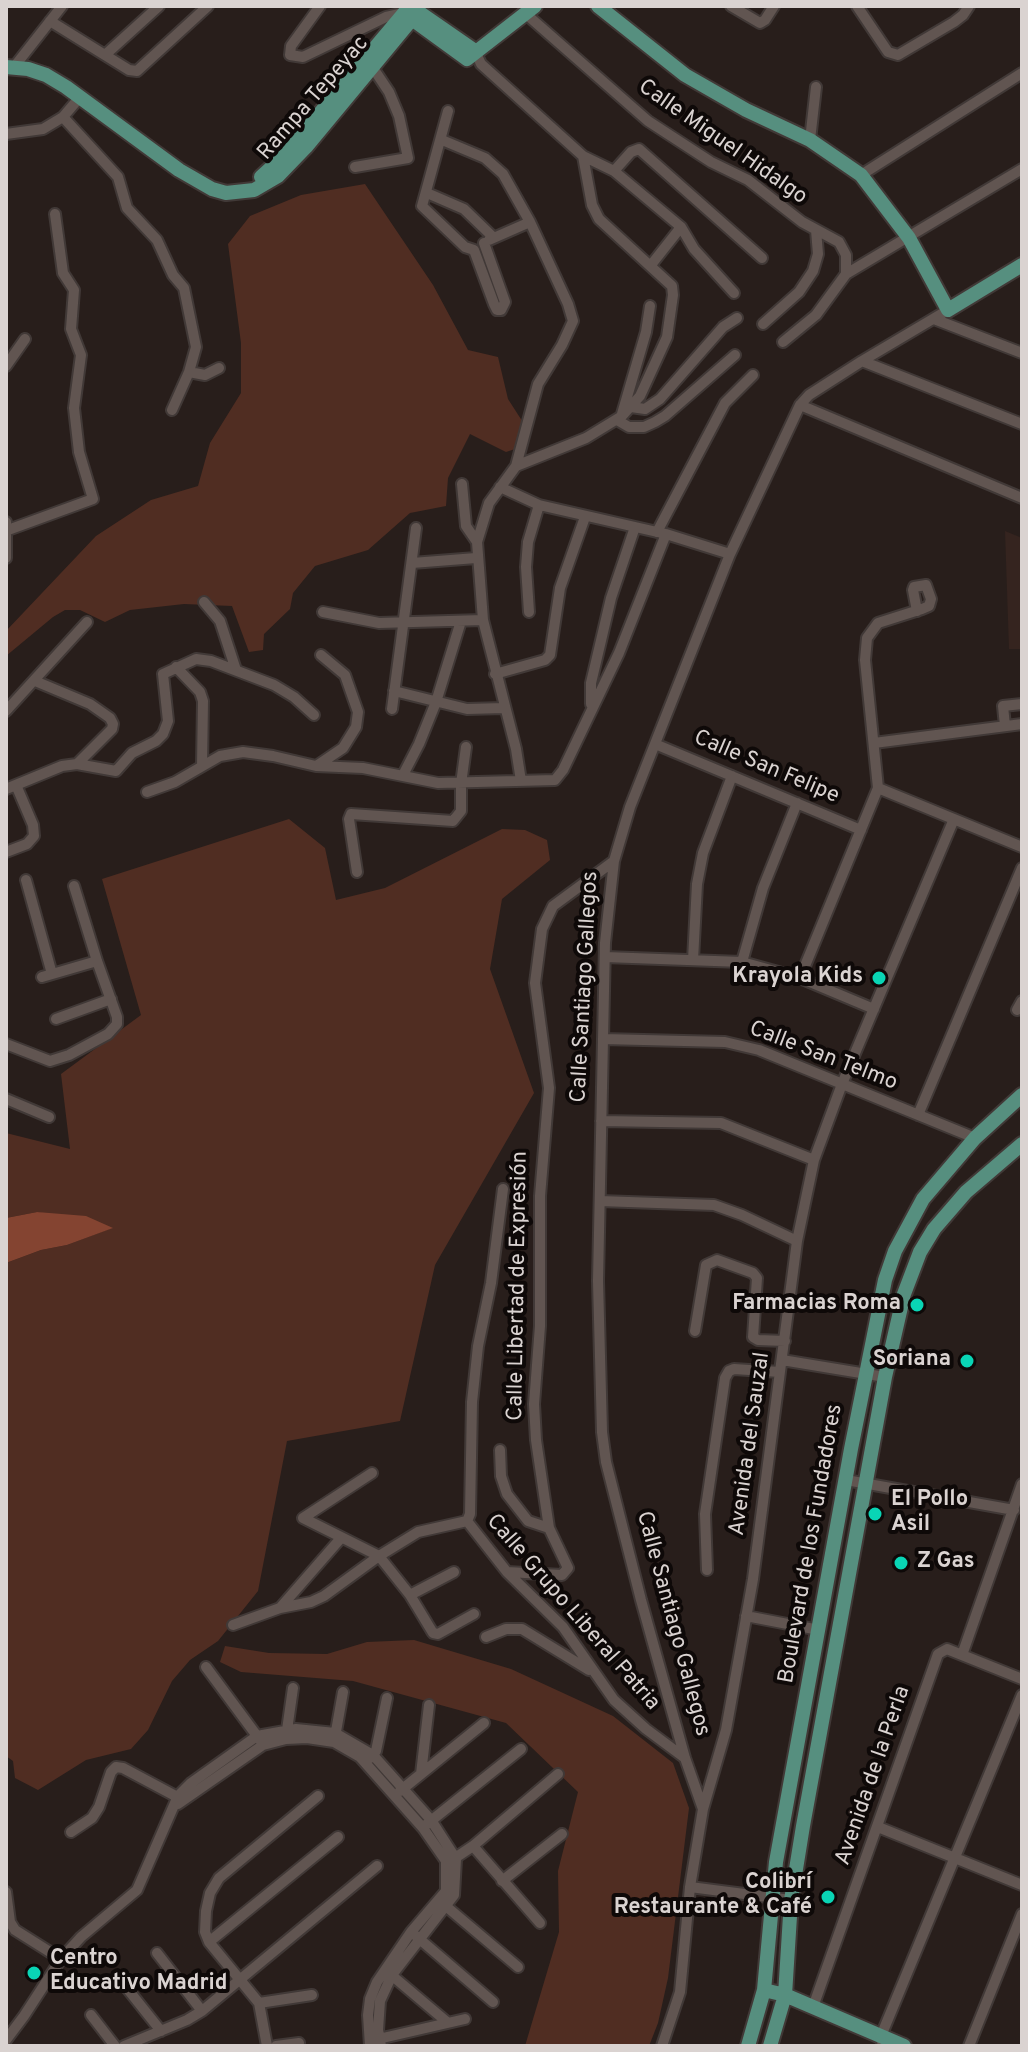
<!DOCTYPE html>
<meta charset="utf-8">
<style>
body{margin:0}
#map{position:relative;width:1028px;height:2052px;overflow:hidden;background:#281e1b;font-family:Overpass,sans-serif}
canvas{display:block}
.frame{position:absolute;inset:0;border:8px solid #dad3d1;pointer-events:none}
</style>
<div id="map">
<canvas width="1028" height="2052"></canvas>
<div class="frame"></div>
</div>
<script>
const ctx = document.querySelector('canvas').getContext('2d');
ctx.lineJoin = 'round';
function paint(path, color) {
  ctx.fillStyle = color;
  ctx.fill(path, 'evenodd');
}
function poly(rows) {
  const path = new Path2D();
  for (const r of rows) {
    path.moveTo(r[0], r[1]);
    for (let i = 2; i < r.length; i += 2) path.lineTo(r[i], r[i + 1]);
  }
  return path;
}
function strokePath(path, color, width, dash) {
  ctx.strokeStyle = color;
  ctx.lineWidth = width;
  ctx.lineCap = dash ? 'butt' : 'round';
  ctx.setLineDash(dash || []);
  ctx.stroke(path);
}
function drawText(font, color, halo, rows, align = 'center') {
  ctx.font = font + ' Overpass,sans-serif';
  ctx.lineWidth = 8;
  ctx.setLineDash([]);
  ctx.textBaseline = 'middle';
  ctx.strokeStyle = halo;
  ctx.fillStyle = color;
  for (const [text, x, y, turn = 0] of rows) {
    ctx.save();
    ctx.translate(x, y);
    ctx.rotate((+turn || 0) * Math.PI / 180);
    ctx.textAlign = isNaN(turn) ? turn : align;
    if (halo) ctx.strokeText(text, 0, 0);
    ctx.fillText(text, 0, 0);
    ctx.restore();
  }
}
paint(poly([
 [1005,531,1022,538,1022,649,1009,649]
]), '#35241f');
paint(poly([
 [365,184,433,285,468,350,498,357,508,399,526,427,521,447,506,452,470,434,448,478,446,506,410,513,368,550,315,566,293,593,290,609,264,634,263,650,249,652,232,606,184,604,130,610,105,622,80,610,65,610,53,617,6,656,6,631,96,536,151,500,198,486,210,443,241,393,241,343,228,244,250,216,301,195],
 [289,819,325,848,336,900,385,888,502,829,525,830,547,840,550,860,502,899,490,969,534,1093,435,1265,400,1421,287,1441,258,1591,218,1641,190,1660,172,1681,148,1730,131,1749,86,1760,38,1790,15,1778,13,1761,6,1756,6,1263,41,1250,67,1245,112,1228,37,1212,6,1218,6,1133,70,1149,61,1074,141,1015,102,879],
 [414,1640,511,1669,613,1716,673,1763,689,1808,668,1978,658,2023,649,2046,525,2046,559,1932,558,1871,578,1792,506,1723,353,1681,241,1672,220,1662,225,1646,269,1653,327,1654,367,1642]
]), '#502d22');
paint(poly([
 [37,1212,86,1216,113,1228,67,1245,41,1250,6,1263,6,1218]
]), '#844431');
const minor = poly([
 [320,6,291,46,290,55,303,57,386,17,404,13],
 [731,6,760,23,765,20,774,6],
 [857,6,888,52,898,55,954,22,963,15,969,6],
 [526,14,648,121,711,162,748,180,802,222,839,242,846,255,846,274],
 [50,21,129,70,137,71,208,6],
 [475,51,481,64,583,156,614,171,681,227,694,249,734,293],
 [105,55,159,6],
 [14,67,62,6],
 [448,111,422,206,465,247,474,250,494,304,497,310,501,310,505,302,484,243],
 [63,117,118,177,127,208,157,240,173,275,184,288,196,347,189,372,172,410],
 [6,134,43,129,63,117,80,97],
 [442,140,485,158,503,174,530,222,568,304,573,321,562,345,538,384,516,466,489,503,477,542,483,620,516,749,521,781],
 [810,140,816,87],
 [355,167,408,158,399,116,389,92,369,62],
 [614,171,631,152,639,149,762,258],
 [861,175,1022,73],
 [427,193,464,209,493,237],
 [489,240,530,222],
 [651,265,681,227],
 [934,319,1022,353],
 [763,324,799,292,813,271,818,254,816,230],
 [783,342,816,315,846,274,1022,169],
 [862,361,1022,424],
 [6,366,25,339],
 [189,372,205,375,219,368],
 [800,405,1022,498],
 [631,407,645,409,660,399,723,327,737,318],
 [622,414,646,332,650,306],
 [617,420,629,427,644,427,655,422,665,416,735,355],
 [516,466,586,438,622,416,640,396,667,337,673,295,672,286,599,219,592,205,583,156],
 [462,484,466,526,477,542],
 [500,487,539,505,666,534,730,554],
 [6,522,6,558],
 [8,530,93,499,79,452,74,408,81,355,71,329,74,290,63,273,55,214],
 [657,532,725,403,753,375],
 [412,563,476,558],
 [204,602,220,621,236,670],
 [323,612,379,623,483,620],
 [529,612,526,567,528,542,539,505],
 [176,667,200,692,203,701,202,766],
 [495,674,545,660,550,655,560,588,585,517],
 [35,681,90,704,110,718,113,724,112,729,77,764],
 [394,691,467,709,504,708],
 [591,704,591,683,611,598,635,527],
 [392,709,416,528],
 [6,711,87,622],
 [1005,726,1003,706,1022,704],
 [874,743,1022,724],
 [655,744,861,830],
 [318,765,343,748,356,727,358,712,345,675,321,655],
 [403,775,419,744,436,702,461,621],
 [878,788,1022,847],
 [6,789,62,766,77,764,116,771,132,753,156,741,163,734,168,721,163,674,196,659,211,661,274,685,294,697,314,715],
 [147,792,175,782,220,756,243,752,273,756,316,766,363,768,438,783,555,780,563,770,619,653,666,534],
 [6,852,27,844,34,836,33,825,16,785],
 [357,872,349,819,351,814,453,821,461,811,461,784,466,747],
 [26,880,52,974],
 [605,957,742,962,800,978,874,1009],
 [693,960,697,884,703,853,732,776],
 [742,962,763,888,797,803],
 [42,977,97,961],
 [800,978,878,788,865,660,867,638,878,623,922,609,929,606,931,599,926,585,914,587,913,590,917,611],
 [1017,1010,1022,1001],
 [56,1019,111,999],
 [603,1039,725,1042,759,1050,975,1138],
 [6,1044,50,1061,69,1055,108,1034,117,1024,117,1017,97,961,74,886],
 [6,1099,49,1117],
 [918,1115,1022,868],
 [601,1121,721,1123,814,1160],
 [600,1201,714,1205,742,1215,797,1241],
 [695,1331,706,1265,717,1260,753,1273,757,1278,753,1337,758,1340,785,1341],
 [782,1360,885,1377],
 [500,1450,501,1476,507,1494,528,1521,549,1528],
 [372,1473,303,1518,379,1556,410,1595,433,1633,438,1634,474,1614],
 [846,1480,1014,1510],
 [467,1521,470,1514,472,1402,478,1346,491,1283,503,1189],
 [467,1521,507,1572,563,1627,614,1700,646,1729,685,1758],
 [707,1570,705,1514,725,1378,729,1371,734,1369,780,1372],
 [507,1572,562,1575,568,1568,549,1528,536,1440,534,1404,540,1326,540,1196,549,1088,535,983,542,929,553,906,614,861],
 [410,1595,454,1572],
 [280,1608,341,1538],
 [746,1616,819,1630],
 [233,1625,280,1608,311,1602,324,1596,379,1556,418,1532,467,1521],
 [486,1637,506,1629,522,1629,589,1670],
 [962,1655,1022,1484],
 [206,1667,260,1740],
 [286,1737,293,1688],
 [335,1737,343,1692],
 [370,1758,376,1751,387,1698],
 [421,1774,429,1705],
 [400,1791,484,1723],
 [178,1804,263,1745,286,1739,307,1738,334,1742,360,1757,423,1828,446,1861,446,1891,411,1932,377,1982,370,1999,368,2015,370,2046],
 [703,1809,685,1758,641,1600,606,1462,602,1432,598,1281,605,943,614,861,630,807,730,554,800,405,809,395,862,361,948,310],
 [427,1824,521,1749],
 [878,1827,1022,1885],
 [71,1832,92,1818,99,1807,111,1772,116,1767,123,1768,183,1800],
 [473,1846,540,1923],
 [452,1860,473,1846,558,1774],
 [502,1881,562,1834],
 [690,1887,791,1900],
 [6,1892,10,1922,15,1930,61,1959],
 [441,1902,518,1967],
 [416,1936,493,2002],
 [209,1942,338,1837],
 [157,1953,202,2011],
 [389,1973,447,2022],
 [122,1982,161,2031],
 [259,2003,312,1995],
 [813,2007,938,1654,947,1649,1022,1679],
 [91,2015,115,2046],
 [6,2040,24,2016,61,1959,81,1937,137,1890,178,1796,191,1783,257,1736,296,1729,335,1733,373,1755,431,1820,456,1859,454,1895,392,1975,380,2001,378,2030,381,2046],
 [374,2040,465,2019],
 [124,2046,187,2020,202,2011,377,1866],
 [267,2046,259,2003,209,1942,205,1932,206,1911,210,1893,219,1878,318,1796],
 [276,2046,299,2043],
 [662,2046,680,1992,690,1887,703,1809,726,1730,753,1579,797,1241,814,1160,842,1084,954,819],
 [883,2046,881,2036,1022,1695],
 [969,2046,1022,1914]
]);
const major = poly([
 [410,6,475,51],
 [598,6,685,75,746,110,810,140,861,175,909,238,948,310,1022,265],
 [6,67,28,69,46,75,66,87,179,170,212,189,226,193,254,190,278,176,306,147,412,19,467,59,535,6],
 [261,177,283,157,410,6],
 [764,1990,785,1995,904,2046],
 [748,2046,764,1990,776,1862,851,1449,885,1280,895,1251,923,1199,975,1138,1022,1095],
 [770,2046,785,1995,791,1900,803,1826,885,1377,904,1294,920,1252,934,1229,966,1192,1022,1144]
]);
strokePath(minor, '#413937', 14);
strokePath(major, '#413937', 18);
strokePath(minor, '#615551', 10);
strokePath(major, '#568f7f', 14);
for (const [x, y, r, color] of [
 [879,978,8,"#09d5b5"],
 [917,1305,8,"#09d5b5"],
 [967,1361,8,"#09d5b5"],
 [875,1514,8,"#09d5b5"],
 [901,1563,8,"#09d5b5"],
 [828,1897,8,"#09d5b5"],
 [34,1973,8,"#09d5b5"]
]) {
  const dot = new Path2D();
  dot.arc(x, y, r, 0, 2 * Math.PI);
  ctx.fillStyle = color;
  ctx.fill(dot);
  strokePath(dot, '#0e0908', 3);
}
drawText('22px', '#dad3d1', '#0e0908', [
 ["Rampa Tepeyac",314,99,-49],
 ["Calle Miguel Hidalgo",722,143,35],
 ["Calle San Felipe",766,768,23],
 ["Calle Santiago Gallegos",586,987,-87],
 ["Calle San Telmo",823,1057,21],
 ["Calle Libertad de Expresión",519,1286,-89],
 ["Avenida del Sauzal",751,1444,-82],
 ["Boulevard de los Fundadores",812,1544,-80],
 ["Calle Grupo Liberal Patria",572,1613,49],
 ["Calle Santiago Gallegos",672,1624,75],
 ["Avenida de la Perla",874,1776,-71]
]);
drawText('bold 22px', '#dad3d1', '#0e0908', [
 ["Krayola Kids",863,978],
 ["Farmacias Roma",901,1305],
 ["Soriana",951,1361],
 ["El Pollo",891,1501,"left"],
 ["Asil",891,1526,"left"],
 ["Z Gas",917,1563,"left"],
 ["Colibrí",812,1884],
 ["Restaurante & Café",812,1909],
 ["Centro",50,1960,"left"],
 ["Educativo Madrid",50,1985,"left"]
], 'right');
</script>
